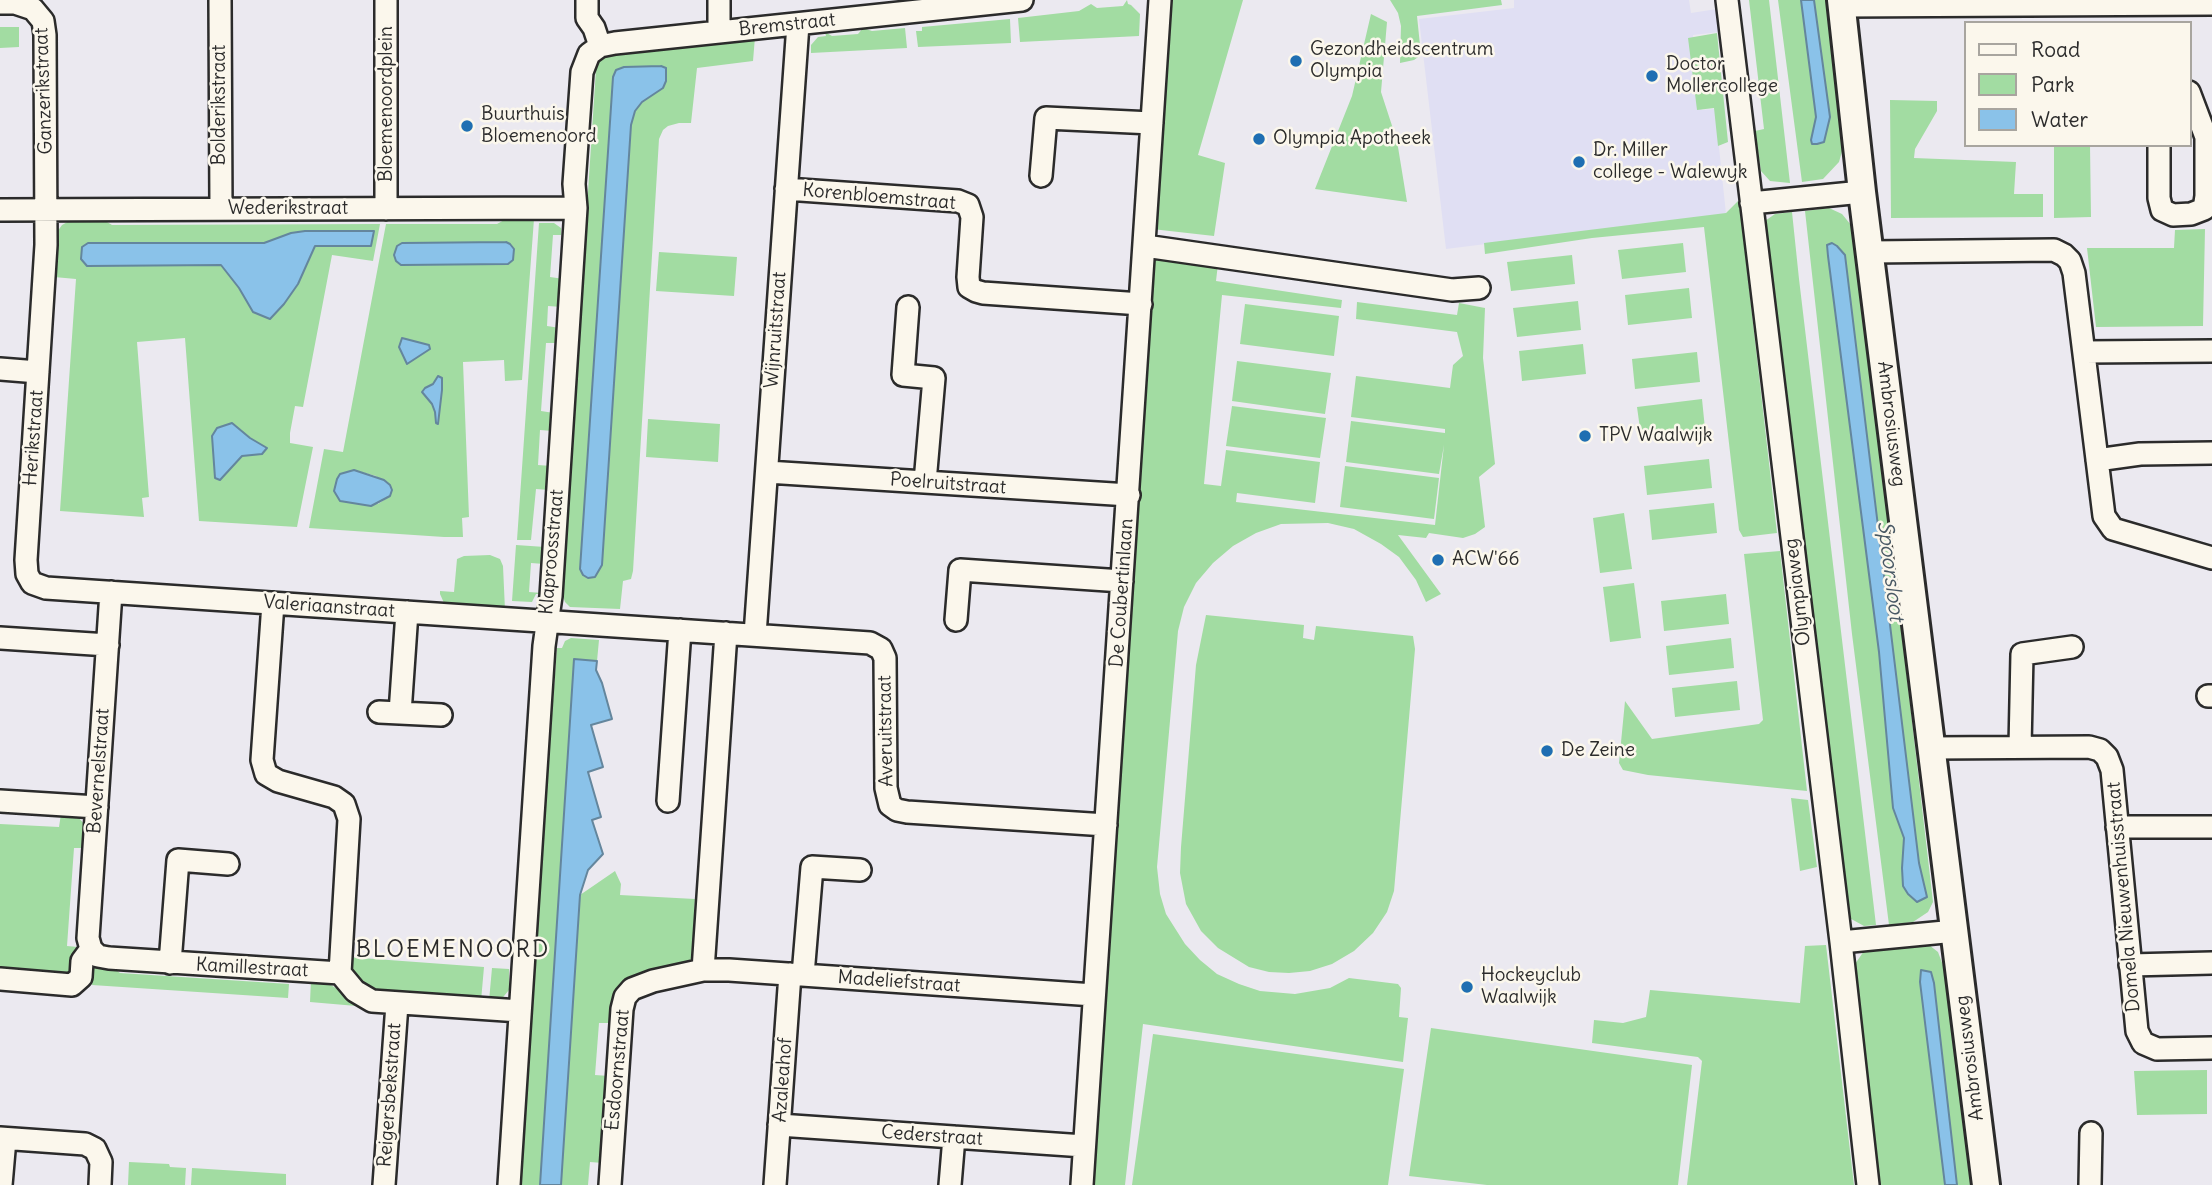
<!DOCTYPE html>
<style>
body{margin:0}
#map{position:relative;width:2212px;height:1185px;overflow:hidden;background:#ebe9f0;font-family:Delius,sans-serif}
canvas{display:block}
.legend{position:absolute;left:1964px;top:21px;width:228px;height:126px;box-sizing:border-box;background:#fbf7ec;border:2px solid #a8a59f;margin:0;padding:9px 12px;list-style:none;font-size:21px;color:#2b2b2b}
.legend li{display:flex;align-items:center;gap:14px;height:35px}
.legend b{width:35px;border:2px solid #a8a59f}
</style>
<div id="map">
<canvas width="2212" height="1185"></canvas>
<ul class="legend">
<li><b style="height:9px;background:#fbf7ec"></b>Road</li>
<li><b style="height:19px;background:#a2dca2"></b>Park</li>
<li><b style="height:19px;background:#8ac2e9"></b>Water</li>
</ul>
</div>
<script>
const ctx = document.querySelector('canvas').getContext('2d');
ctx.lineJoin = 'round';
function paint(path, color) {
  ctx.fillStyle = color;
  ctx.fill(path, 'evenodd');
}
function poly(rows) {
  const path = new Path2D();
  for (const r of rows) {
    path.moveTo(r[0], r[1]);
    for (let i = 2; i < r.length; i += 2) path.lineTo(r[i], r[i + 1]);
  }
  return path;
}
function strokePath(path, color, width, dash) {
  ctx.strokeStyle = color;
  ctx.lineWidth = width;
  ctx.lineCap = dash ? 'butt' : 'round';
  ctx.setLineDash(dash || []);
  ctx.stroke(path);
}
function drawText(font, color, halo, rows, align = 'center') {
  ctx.font = font + ' Delius,sans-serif';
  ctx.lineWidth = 5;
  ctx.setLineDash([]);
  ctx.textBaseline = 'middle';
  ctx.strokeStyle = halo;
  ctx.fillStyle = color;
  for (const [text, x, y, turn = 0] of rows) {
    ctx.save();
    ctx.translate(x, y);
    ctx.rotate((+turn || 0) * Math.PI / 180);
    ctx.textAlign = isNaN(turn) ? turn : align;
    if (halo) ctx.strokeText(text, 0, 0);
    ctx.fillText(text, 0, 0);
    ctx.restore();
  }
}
paint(poly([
 [1514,0,1689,0,1691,13,1717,9,1719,32,1693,35,1702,110,1715,109,1726,214,1446,249,1419,19,1514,8]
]), '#e0dff3');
paint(poly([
 [1127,0,1128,4,1131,5,1140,14,1139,36,1020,42,1018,18,1079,11,1091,4,1097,8,1123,6],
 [1169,0,1243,0,1198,155,1225,163,1214,236,1152,229],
 [1390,0,1501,0,1502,5,1417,16,1421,55,1414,60,1400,63,1401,26,1398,13],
 [1749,0,1769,0,1790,183,1770,181,1761,171,1755,131,1764,129],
 [1778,0,1801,0,1816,117,1811,140,1813,144,1817,144,1824,142,1830,117,1814,0,1829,0,1846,137,1839,162,1823,179,1802,182],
 [1371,14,1387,22,1381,92,1397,141,1407,202,1315,189,1352,96],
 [1010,19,1011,43,918,47,916,31,922,31,922,27],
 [0,27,19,27,19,47,0,48],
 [863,28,872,31,905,28,907,48,811,53,811,45,818,37,826,36,825,32,832,36,858,34],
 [1717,33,1728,142,1718,146,1714,108,1697,110,1688,38],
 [755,37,753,61,697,68,691,123,679,123,668,126,663,130,659,139,633,571,631,579,623,581,620,609,570,607,565,602,562,593,596,69,598,63,607,55],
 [616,70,666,81,663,88,642,102,635,111,631,125,602,565,583,575,580,569,613,77],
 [1890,100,1937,101,1937,111,1915,149,1914,158,2016,162,2014,194,2043,194,2043,217,1891,218],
 [2054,145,2090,145,2091,217,2054,218],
 [1739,200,1777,533,1743,537,1739,530,1704,227,1592,238,1485,254,1484,243,1726,213],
 [1829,208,1842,214,1855,230,1933,902,1928,912,1913,922,1889,925,1852,634,1805,211],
 [1838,246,1845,255,1919,863,1922,874,1904,853,1904,838,1893,808,1879,652,1828,256],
 [1792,212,1799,279,1876,925,1864,926,1844,915,1762,223,1775,214],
 [102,219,112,225,380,224,373,261,332,255,303,407,295,406,290,433,290,443,313,447,297,527,199,521,185,338,137,342,149,497,142,498,144,517,60,511,76,279,54,277,57,232,62,225,71,220],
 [305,231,371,246,314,246,298,284,284,304,270,319,239,288,221,265,88,243,264,243,291,233],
 [232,423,250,438,267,448,262,454,242,456,215,478,212,436],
 [506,219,534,219,522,380,505,381,504,360,463,362,469,517,462,518,463,537,444,537,309,528,324,449,343,452,386,224,497,224],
 [354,470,376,476,390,496,378,504],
 [539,223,554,223,561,228,561,235,553,235,550,277,564,279,562,307,548,306,547,326,560,328,559,343,546,343,541,411,554,413,553,431,540,430,538,465,551,466,549,490,536,489,531,540,517,540],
 [2205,229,2203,326,2096,327,2087,248,2174,248,2175,230],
 [1683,243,1686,272,1622,279,1618,250],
 [659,252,737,257,734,296,656,291],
 [1148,254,1218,264,1216,281,1342,300,1341,308,1222,295,1204,484,1221,486,1226,450,1320,462,1315,503,1237,493,1236,502,1435,525,1444,445,1439,474,1346,462,1351,421,1445,433,1445,429,1351,417,1356,376,1450,388,1453,365,1463,356,1457,332,1356,319,1357,302,1457,315,1459,303,1485,308,1483,358,1495,464,1479,477,1485,527,1475,534,1463,538,1429,533,1426,538,1398,535,1441,594,1426,602,1416,580,1399,557,1381,544,1354,529,1328,523,1281,524,1256,533,1233,546,1213,563,1196,583,1184,607,1178,631,1157,867,1160,894,1166,914,1185,944,1200,960,1217,974,1239,984,1260,991,1295,994,1330,988,1349,978,1398,984,1401,988,1399,1017,1408,1018,1403,1062,1143,1024,1125,1185,1092,1185],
 [1572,255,1575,284,1511,291,1507,262],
 [1689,288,1692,318,1628,325,1625,295],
 [1578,301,1581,330,1517,337,1513,308],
 [1245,304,1339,316,1334,356,1240,344],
 [1583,344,1586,374,1522,381,1519,351],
 [1697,352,1700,382,1635,389,1632,359],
 [1237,361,1331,373,1325,414,1232,401],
 [1702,399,1705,429,1641,436,1637,407],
 [1232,406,1326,418,1320,458,1226,446],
 [648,419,720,424,718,462,646,457],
 [1709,459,1712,488,1647,495,1644,466],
 [1345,466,1439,478,1434,519,1340,507],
 [1714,503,1717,533,1652,540,1649,510],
 [1624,513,1632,569,1600,573,1593,518],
 [516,545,545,547,544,564,531,563,529,592,542,593,542,594,536,594,532,602,512,601],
 [1780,551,1807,791,1648,775,1623,770,1619,763,1625,701,1652,739,1759,724,1763,720,1744,554],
 [490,555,500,559,503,566,505,610,447,605,444,603,440,594,440,591,454,592,457,559,464,556],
 [1634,583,1641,638,1610,642,1603,587],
 [1726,594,1729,624,1664,631,1661,601],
 [1206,615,1304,625,1303,638,1314,640,1316,626,1413,636,1415,649,1394,891,1387,912,1373,933,1354,951,1332,964,1310,971,1289,973,1269,972,1249,967,1218,948,1201,931,1186,904,1180,873,1181,847,1196,665],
 [571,638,599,640,597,661,574,659,540,1185,521,1185,522,1173,518,1142,524,1142,542,856,537,855,545,823,542,783,542,780,547,780,557,648,562,648,565,641],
 [1731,638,1734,668,1669,675,1666,646],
 [1737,681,1740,710,1675,717,1672,688],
 [1791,798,1808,800,1817,867,1800,871],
 [61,814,78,817,86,826,86,848,74,848,67,946,78,947,76,976,0,973,0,824,59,827],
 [615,871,621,884,620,895,695,899,694,911,699,921,694,956,686,964,639,976,613,1023,599,1023,595,1075,609,1076,603,1163,590,1162,588,1185,561,1185,580,895],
 [1918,943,1929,945,1938,952,1944,968,1971,1185,1957,1185,1934,983,1921,971,1920,982,1945,1185,1880,1185,1855,964,1864,951,1875,947],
 [1826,945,1854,1185,1687,1185,1702,1061,1698,1057,1592,1043,1594,1020,1623,1023,1646,1017,1650,990,1800,1003,1805,946],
 [348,957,484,967,481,1001,376,994,356,978,350,968],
 [94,965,112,967,120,973,289,984,288,998,92,985],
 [492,968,509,969,509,990,499,1002,489,1001],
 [311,980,324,981,368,1007,310,1002],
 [1431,1028,1692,1065,1678,1185,1487,1185,1409,1176],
 [1153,1034,1404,1069,1388,1185,1132,1185],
 [2207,1070,2207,1114,2137,1115,2134,1071],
 [129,1162,169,1164,170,1167,186,1168,185,1185,128,1185],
 [192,1168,286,1174,286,1185,191,1185]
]), '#a2dca2');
const water = poly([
 [1801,0,1814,0,1830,117,1824,142,1817,144,1812,144,1811,140,1816,117,1801,0],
 [661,66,666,68,666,81,663,88,642,102,635,111,631,125,602,565,595,577,588,578,583,575,580,569,613,77,616,70,624,67,661,66],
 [305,231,374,231,371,246,315,246,298,284,284,304,270,319,253,312,239,288,221,265,87,266,81,259,82,247,88,243,264,243,291,233,305,231],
 [506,242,510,244,514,249,513,260,508,264,401,265,396,261,394,255,397,246,402,243,506,242],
 [1832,243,1837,246,1845,255,1919,863,1927,897,1917,902,1908,894,1903,886,1902,868,1904,838,1893,808,1879,652,1828,256,1827,245,1832,243],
 [402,338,429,345,430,349,407,364,399,347,402,338],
 [438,376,442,378,442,390,438,424,436,423,435,412,432,404,422,392,425,388,433,384,438,376],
 [232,423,250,438,267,448,262,454,242,456,220,480,215,478,212,436,217,428,232,423],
 [354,470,384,480,390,485,392,490,390,496,371,506,340,501,334,491,337,479,340,474,354,470],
 [574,659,597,661,596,670,602,683,612,719,591,725,603,767,588,772,601,817,592,820,603,854,588,870,580,895,561,1185,540,1185,574,659],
 [1921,970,1931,972,1934,983,1957,1185,1945,1185,1920,982,1921,970]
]);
paint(water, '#8ac2e9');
strokePath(water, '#64869d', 2);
const minor = poly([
 [220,0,221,209],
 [386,0,386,209],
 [587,0,587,18,594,28,600,46],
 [1727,0,1841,942,1868,1185],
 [0,3,15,3,33,9,43,21,45,35,46,245,26,560,27,574,32,583,46,588,870,643,881,649,885,658,886,788,890,805,897,810,907,812,1106,825],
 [1842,6,2212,4],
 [719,32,719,0],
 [2159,145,2159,198,2162,210,2173,215,2191,214,2204,209,2206,196,2206,137,2189,92],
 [1041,176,1046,118,1152,123],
 [786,189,958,201,968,205,972,217,968,277,969,287,976,291,983,293,1141,304],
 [1751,203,1862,192],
 [0,210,576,208],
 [1145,246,1452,290,1479,288],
 [1870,252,2054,250,2064,255,2070,261,2074,273,2104,516,2113,529,2212,558],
 [908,307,903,375,934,378,925,482],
 [2084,352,2212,351],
 [0,369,38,372],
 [2097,460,2140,454,2212,453],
 [767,472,1129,495],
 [273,603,262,760,266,774,278,781,334,797,344,804,349,819,340,973],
 [956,620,960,570,1122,581],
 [755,635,798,24],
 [0,638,108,645],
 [2208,696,2212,696],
 [379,712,441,715],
 [400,713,407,612],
 [2020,747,2022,654,2072,647],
 [1932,748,2089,747,2100,750,2107,757,2112,770,2137,1031,2143,1043,2157,1049,2212,1048],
 [0,801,97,807],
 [668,801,680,630],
 [2117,827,2212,827],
 [1841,942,1955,931],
 [91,949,88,938,111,592],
 [170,963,178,860,228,864],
 [2130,965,2212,963],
 [703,970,726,633],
 [803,975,812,867,860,870],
 [0,979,72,985,81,977,82,961,91,949,98,956,109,958,340,973,355,991,372,1001,520,1011],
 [779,1125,1084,1146],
 [0,1138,85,1144,95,1149,101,1162,100,1185],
 [1,1185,5,1139],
 [384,1185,397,1004],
 [509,1185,544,646,551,596,576,208,574,184,582,72,589,54,600,46,615,43,1022,0],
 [610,1185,622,1009,625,997,632,989,653,981,703,970,729,970,1094,995],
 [775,1185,790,974],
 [950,1185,954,1137],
 [1082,1185,1160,0],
 [2090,1185,2091,1133]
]);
const major = poly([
 [1841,0,1862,192,1986,1185]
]);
strokePath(minor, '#2b2b2b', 26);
strokePath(major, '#2b2b2b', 32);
strokePath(minor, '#fbf7ec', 21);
strokePath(major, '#fbf7ec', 26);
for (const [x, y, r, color] of [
 [1296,61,7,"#1f6fb2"],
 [1652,76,7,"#1f6fb2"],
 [467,126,7,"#1f6fb2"],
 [1259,139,7,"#1f6fb2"],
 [1579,162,7,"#1f6fb2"],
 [1585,436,7,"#1f6fb2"],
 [1438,560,7,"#1f6fb2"],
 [1547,751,7,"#1f6fb2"],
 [1467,987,7,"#1f6fb2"]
]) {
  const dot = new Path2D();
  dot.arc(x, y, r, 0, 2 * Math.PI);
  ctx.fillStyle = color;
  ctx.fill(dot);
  strokePath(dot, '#fbf7ec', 2.5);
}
drawText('19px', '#2b2b2b', '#fbf7ec', [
 ["Bremstraat",787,25,-6],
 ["Ganzerikstraat",44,91,-92],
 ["Bloemenoordplein",387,104,-90],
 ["Bolderikstraat",220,105,-90],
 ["Korenbloemstraat",879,197,5],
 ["Wederikstraat",288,209],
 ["Wijnruitstraat",776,330,-86],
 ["Ambrosiusweg",1891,424,83],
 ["Herikstraat",34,438,-86],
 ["Poelruitstraat",948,484,4],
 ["Klaproosstraat",552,552,-85],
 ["Olympiaweg",1798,592,-97],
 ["De Coubertinlaan",1122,593,-86],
 ["Valeriaanstraat",329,607,4],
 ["Averuitstraat",886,731,-91],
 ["Bevernelstraat",99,771,-86],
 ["Domela Nieuwenhuisstraat",2124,897,-95],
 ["Kamillestraat",252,968,3],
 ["Madeliefstraat",899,982,4],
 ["Ambrosiusweg",1970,1058,-97],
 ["Esdoornstraat",618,1070,-85],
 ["Azaleahof",783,1080,-86],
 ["Reigersbekstraat",390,1095,-86],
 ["Cederstraat",932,1136,4]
]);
drawText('19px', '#2b2b2b', '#fbf7ec', [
 ["Gezondheidscentrum",1310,50],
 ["Olympia",1310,72],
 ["Doctor",1666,65],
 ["Mollercollege",1666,87],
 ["Buurthuis",481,115],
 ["Bloemenoord",481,137],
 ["Olympia Apotheek",1273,139],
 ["Dr. Miller",1593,151],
 ["college - Walewyk",1593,173],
 ["TPV Waalwijk",1599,436],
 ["ACW'66",1452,560],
 ["De Zeine",1561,751],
 ["Hockeyclub",1481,976],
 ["Waalwijk",1481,998]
], 'left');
drawText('italic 21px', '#485864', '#fbf7ec', [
 ["Spoorsloot",1890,571,83]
]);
ctx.letterSpacing = '2px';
drawText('23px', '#2b2b2b', '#fbf7ec', [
 ["BLOEMENOORD",453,950]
]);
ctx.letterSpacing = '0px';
</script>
